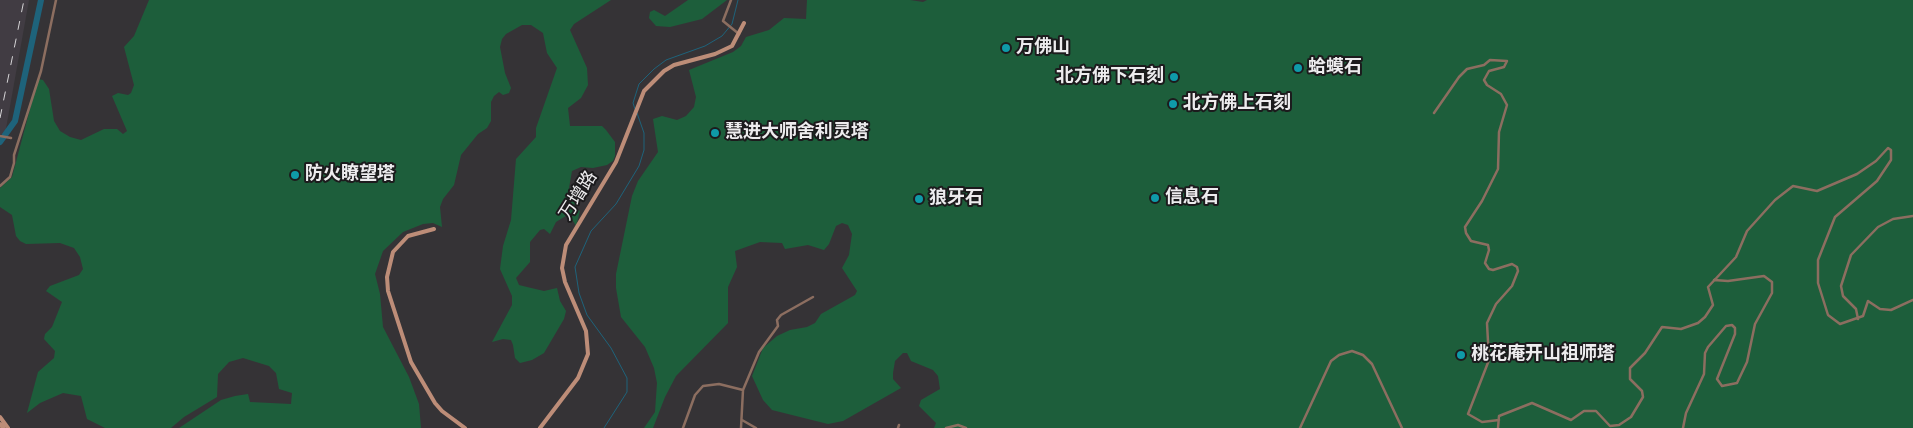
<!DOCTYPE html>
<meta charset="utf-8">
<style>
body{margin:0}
canvas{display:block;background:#353336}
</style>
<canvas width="1913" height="428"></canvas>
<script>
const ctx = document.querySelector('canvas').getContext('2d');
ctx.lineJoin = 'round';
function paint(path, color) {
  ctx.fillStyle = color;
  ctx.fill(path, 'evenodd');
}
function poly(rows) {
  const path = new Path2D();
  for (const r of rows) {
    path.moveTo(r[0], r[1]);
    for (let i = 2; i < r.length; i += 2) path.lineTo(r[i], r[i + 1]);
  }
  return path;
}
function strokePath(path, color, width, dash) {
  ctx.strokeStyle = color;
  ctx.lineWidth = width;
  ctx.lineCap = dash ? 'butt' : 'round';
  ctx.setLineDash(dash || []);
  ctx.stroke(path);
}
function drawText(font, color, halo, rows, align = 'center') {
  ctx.font = font + ' "Nunito Sans","Noto Sans SC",sans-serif';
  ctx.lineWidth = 4;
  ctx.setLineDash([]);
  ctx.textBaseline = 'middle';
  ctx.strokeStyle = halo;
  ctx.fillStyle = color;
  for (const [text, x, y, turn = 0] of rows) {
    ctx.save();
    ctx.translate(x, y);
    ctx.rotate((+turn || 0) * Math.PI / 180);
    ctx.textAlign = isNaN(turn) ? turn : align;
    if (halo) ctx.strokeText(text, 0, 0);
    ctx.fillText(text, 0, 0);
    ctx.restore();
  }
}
paint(poly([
 [0,0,29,0,5,134,0,134]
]), '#413c43');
paint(poly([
 [149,0,611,0,574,24,570,30,587,68,588,85,581,98,568,108,570,126,602,126,606,130,615,142,615,156,613,161,607,165,593,168,581,167,572,171,569,188,581,190,575,208,580,211,576,226,569,214,556,222,550,234,544,229,540,230,530,242,530,262,516,278,519,285,527,287,544,291,557,288,560,301,566,311,564,319,544,353,532,360,520,363,515,358,513,345,511,340,503,339,492,342,512,305,512,296,500,269,503,246,511,220,516,159,536,137,536,128,557,68,547,53,543,33,531,25,522,25,506,34,502,39,500,47,505,73,511,88,509,93,503,95,499,92,494,96,491,102,491,121,487,128,478,134,461,155,454,185,443,199,440,207,442,227,433,223,423,224,403,232,383,251,375,274,380,294,383,327,409,377,419,404,421,428,179,428,221,400,235,396,248,394,250,402,291,404,292,393,279,389,276,373,269,366,243,358,229,362,218,374,217,397,184,417,171,428,105,428,87,419,81,396,63,393,40,403,27,413,38,372,54,358,55,351,44,339,45,334,52,327,62,302,46,291,50,286,79,275,83,269,80,257,74,248,60,243,26,244,20,241,16,236,12,215,0,207,0,188,12,177,38,79,43,80,49,89,54,121,60,131,70,137,81,140,104,129,117,129,123,134,127,131,112,96,118,93,128,95,131,93,134,85,124,47,134,36],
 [688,0,727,0,702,19,670,27,656,26,649,18,650,12,654,10,665,16],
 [807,0,910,0,923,2,927,0,1913,0,1913,428,934,428,936,423,919,406,921,400,940,389,938,376,933,370,911,361,907,353,903,353,895,361,893,373,893,379,901,388,843,421,828,424,772,410,763,400,752,376,763,348,777,336,790,330,807,327,815,323,821,314,855,295,857,291,842,268,849,255,852,234,848,225,842,223,836,226,829,244,824,250,808,245,785,249,782,243,760,242,735,251,737,267,728,287,728,323,676,376,665,397,653,428,644,428,655,412,657,383,654,368,645,347,621,317,616,288,616,274,632,196,638,181,658,152,653,119,662,116,677,120,686,116,694,107,696,97,689,70,733,52,741,46,746,37,769,30,784,18,806,19]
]), '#1d5e3b');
strokePath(poly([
 [635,109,633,103,639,84,654,69,666,60,705,46,722,36,732,24,738,0],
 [604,428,627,392,627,378,611,348,587,315,579,293,575,267,591,231,616,204,639,166,644,150,644,133,637,113]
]), '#1e637b', 1);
strokePath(poly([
 [0,142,15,121,41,0]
]), '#1e637b', 6);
strokePath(poly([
 [731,0,723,21,739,34],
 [1434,113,1459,77,1467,69,1484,65,1490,60,1507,61,1504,67,1489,71,1484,80,1487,85,1501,94,1507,105,1499,132,1498,169,1482,201,1465,227,1466,233,1471,241,1488,245,1489,250,1485,263,1489,269,1493,270,1512,264,1517,267,1518,271,1512,286,1496,304,1487,323,1489,360,1468,414,1482,422,1499,420],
 [0,136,11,138],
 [0,186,10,177,14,163,14,155,41,71,56,0],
 [1858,319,1856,309,1843,296,1841,286,1851,255,1878,227,1893,219,1913,216],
 [742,420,756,428],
 [683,428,695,395,703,386,719,384,743,390],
 [741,428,743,390,759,352,778,326,777,320,781,315,813,297],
 [898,428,899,425],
 [946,428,958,425,966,428],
 [1300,428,1331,361,1339,355,1352,351,1363,355,1372,364,1402,428],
 [1498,428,1499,416,1532,403,1571,420,1584,411,1596,411,1610,426,1619,425,1631,417,1643,397,1642,391,1630,379,1630,368,1645,353,1662,327,1681,329,1698,323,1705,317,1713,305,1708,287,1736,257,1747,231,1775,200,1793,186,1817,191,1857,174,1876,161,1888,148,1891,150,1891,160,1877,181,1835,217,1818,260,1818,283,1828,315,1840,324,1863,316,1868,301,1880,309,1891,310,1913,300],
 [1683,428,1686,413,1704,374,1705,353,1708,347,1726,326,1732,325,1735,328,1735,334,1717,379,1722,386,1737,383,1747,362,1755,324,1772,293,1772,282,1764,276,1728,281,1714,280]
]), '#8c6e60', 2.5);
strokePath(poly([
 [434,229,408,236,393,252,387,277,388,291,411,362,435,403,442,411,465,428],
 [0,417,8,428],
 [0,424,3,428],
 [540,428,578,378,588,354,586,331,565,282,562,268,566,245,616,162,644,91,664,71,674,65,715,54,732,46,744,23]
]), '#bd8d78', 4);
strokePath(poly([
 [0,118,24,0]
]), '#d6d5d7', 1, [9, 9]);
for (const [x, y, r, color] of [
 [1006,48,5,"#0f9aa8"],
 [1298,68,5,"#0f9aa8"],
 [1174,77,5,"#0f9aa8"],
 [1173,104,5,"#0f9aa8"],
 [715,133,5,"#0f9aa8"],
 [295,175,5,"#0f9aa8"],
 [1155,198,5,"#0f9aa8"],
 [919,199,5,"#0f9aa8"],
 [1461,355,5,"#0f9aa8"]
]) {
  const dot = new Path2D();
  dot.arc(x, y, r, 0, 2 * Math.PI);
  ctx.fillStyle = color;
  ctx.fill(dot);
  strokePath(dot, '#1c1b1d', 2);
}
drawText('bold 18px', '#edecee', '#1c1b1d', [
 ["万佛山",1016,48],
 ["蛤蟆石",1308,68],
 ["北方佛下石刻",1164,77,"right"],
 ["北方佛上石刻",1183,104],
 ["慧进大师舍利灵塔",725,133],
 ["防火瞭望塔",305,175],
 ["信息石",1165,198],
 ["狼牙石",929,199],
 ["桃花庵开山祖师塔",1471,355]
], 'left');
drawText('18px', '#edecee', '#1c1b1d', [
 ["万增路",579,196,-58]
]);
</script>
